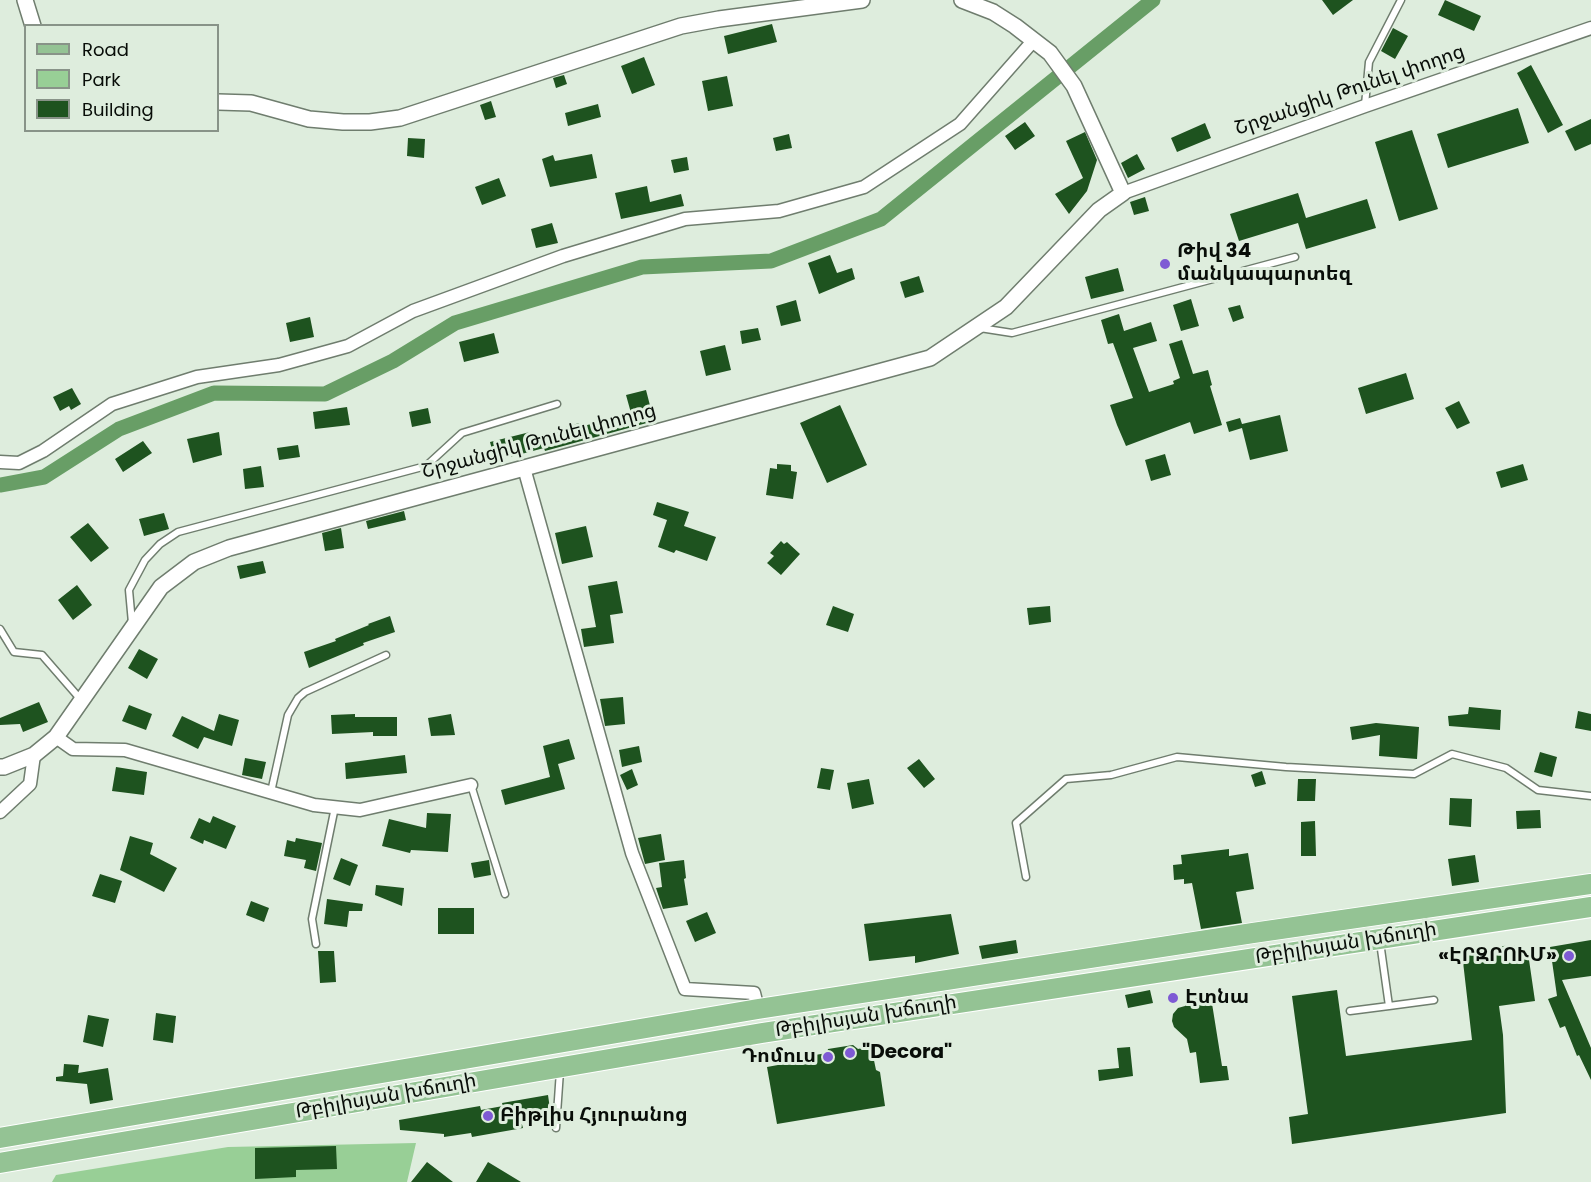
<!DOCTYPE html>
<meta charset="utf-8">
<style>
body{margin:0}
#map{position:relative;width:1591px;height:1182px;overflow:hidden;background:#deeddd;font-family:Poppins,sans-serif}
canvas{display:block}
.legend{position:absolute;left:24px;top:24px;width:195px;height:108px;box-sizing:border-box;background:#deeddd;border:2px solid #889388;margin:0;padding:8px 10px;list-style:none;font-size:18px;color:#080d08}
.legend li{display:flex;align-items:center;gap:12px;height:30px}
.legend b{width:30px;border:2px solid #889388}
</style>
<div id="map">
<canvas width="1591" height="1182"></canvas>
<ul class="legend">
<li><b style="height:8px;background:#94c394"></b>Road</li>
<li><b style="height:16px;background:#98cf96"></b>Park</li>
<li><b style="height:16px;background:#1e531f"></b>Building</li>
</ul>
</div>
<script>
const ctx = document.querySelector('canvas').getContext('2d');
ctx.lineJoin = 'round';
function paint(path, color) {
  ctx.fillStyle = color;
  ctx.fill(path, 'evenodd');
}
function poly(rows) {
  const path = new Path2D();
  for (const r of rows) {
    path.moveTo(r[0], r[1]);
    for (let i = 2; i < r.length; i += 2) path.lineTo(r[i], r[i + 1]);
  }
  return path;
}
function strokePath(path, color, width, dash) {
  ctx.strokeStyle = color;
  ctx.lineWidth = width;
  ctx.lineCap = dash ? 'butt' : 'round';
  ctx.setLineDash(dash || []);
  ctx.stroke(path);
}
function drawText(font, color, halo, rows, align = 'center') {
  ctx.font = font + ' Poppins,"Noto Sans Armenian",sans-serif';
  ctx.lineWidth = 6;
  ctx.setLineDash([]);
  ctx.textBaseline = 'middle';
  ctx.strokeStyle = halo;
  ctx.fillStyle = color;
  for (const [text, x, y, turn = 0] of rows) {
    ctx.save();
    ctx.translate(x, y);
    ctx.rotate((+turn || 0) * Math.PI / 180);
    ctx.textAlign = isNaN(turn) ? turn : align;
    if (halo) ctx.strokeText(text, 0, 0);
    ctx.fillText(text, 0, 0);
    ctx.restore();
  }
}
paint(poly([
 [416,1143,407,1182,52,1182,56,1175,228,1147]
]), '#98cf96');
strokePath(poly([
 [0,485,44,477,119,429,214,393,325,394,393,361,455,323,642,267,771,261,881,219,1153,0]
]), '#689e66', 15);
paint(poly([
 [1322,0,1353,0,1333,15],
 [1445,0,1481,16,1474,31,1438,15],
 [772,24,777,42,728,54,724,36],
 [1393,28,1408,36,1395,59,1381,51],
 [644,57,655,85,632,94,621,66],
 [1531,65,1563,125,1548,133,1517,73],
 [564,75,567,84,556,88,553,78],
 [727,76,733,106,708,111,702,81],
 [491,101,496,117,485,120,480,105],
 [598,104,601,117,568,126,565,113],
 [1518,108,1529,143,1448,168,1437,134],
 [1591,119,1591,144,1575,151,1565,131],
 [1025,122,1035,136,1015,150,1005,136],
 [1205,123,1211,138,1177,152,1171,138],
 [1412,130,1438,209,1399,221,1375,142],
 [1085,132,1097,160,1087,191,1069,214,1055,194,1083,178,1066,141],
 [789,134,792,148,776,151,773,138],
 [408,138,425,139,424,158,407,156],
 [592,154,597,178,550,187,542,159,553,155,555,161],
 [1137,154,1145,169,1128,178,1121,163],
 [687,157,689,170,674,173,671,160],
 [499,178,506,196,482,205,475,187],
 [647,186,650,202,681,194,684,206,621,219,615,193],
 [1298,193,1306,218,1367,199,1376,228,1306,249,1298,223,1239,241,1230,214],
 [1145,197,1149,211,1134,215,1130,202],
 [552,223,558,243,536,248,531,229],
 [830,255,837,273,852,268,855,279,819,294,808,263],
 [1118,268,1124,291,1091,299,1085,277],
 [919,276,924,292,905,298,900,282],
 [1191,299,1199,326,1181,331,1173,305],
 [796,300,801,321,781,326,776,306],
 [1240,305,1244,318,1233,322,1228,308],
 [1119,314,1124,331,1151,322,1157,341,1133,348,1149,392,1174,384,1173,381,1180,378,1169,344,1182,340,1193,374,1208,370,1212,385,1210,386,1222,425,1194,434,1190,422,1126,446,1117,425,1110,405,1133,398,1113,343,1108,344,1101,320],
 [310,317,314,337,290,342,286,323],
 [758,328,761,340,742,344,740,331],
 [494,333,499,353,464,362,459,342],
 [725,345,731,370,706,376,700,351],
 [1406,373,1414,399,1366,414,1358,388],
 [72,388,81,404,71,410,69,406,60,411,53,397],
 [646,390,654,421,545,451,544,448,495,461,490,442,530,432,531,438,579,423,580,427,631,413,626,395],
 [1459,401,1470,423,1457,429,1445,408],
 [840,405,867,465,827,483,800,423],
 [347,407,350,425,315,429,313,412],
 [428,408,431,423,412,427,409,412],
 [1280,415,1288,451,1250,460,1242,428,1229,432,1226,422,1240,418,1242,424],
 [219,432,222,455,193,463,187,439],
 [143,441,152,453,123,472,115,459],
 [298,445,300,457,279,460,277,448],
 [1165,454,1171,475,1151,481,1145,460],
 [777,464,791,465,791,471,797,472,793,499,766,495,770,468,777,469],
 [1523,464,1528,480,1501,488,1496,472],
 [261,466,264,487,245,489,243,469],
 [657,502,689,512,684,526,716,537,707,561,676,550,674,553,658,547,667,520,653,515],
 [404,511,406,520,368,529,366,521],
 [164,513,169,529,144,536,139,519],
 [88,523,109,548,91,562,70,537],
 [586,526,593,557,562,564,555,533],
 [341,528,344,548,325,551,322,533],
 [781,541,784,544,787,542,800,554,781,575,767,563,774,556,770,553],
 [263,561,266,573,240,579,237,566],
 [617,581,623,613,610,615,614,643,584,647,581,629,596,627,588,586],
 [77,585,92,605,73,620,58,600],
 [833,606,854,614,848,632,826,625],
 [1050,606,1051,622,1029,625,1027,608],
 [390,616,395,632,363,643,364,645,309,668,304,652,336,641,335,639,369,625,368,624],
 [139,649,158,659,147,679,128,668],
 [623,697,625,724,605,726,600,699],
 [39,702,48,722,23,732,20,724,0,725,0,718],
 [129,705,152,714,146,730,122,721],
 [1469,707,1501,710,1500,730,1449,726,1448,716,1468,714],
 [1578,711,1591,714,1591,731,1575,728],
 [219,714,239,720,232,746,204,737,198,749,172,736,182,716,214,731],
 [355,714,355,717,397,717,397,736,373,736,373,732,332,734,331,715],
 [451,714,455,735,431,736,428,718],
 [1376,723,1419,727,1417,759,1379,756,1380,735,1352,740,1350,727],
 [569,739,575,759,558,764,565,789,505,805,501,790,550,777,543,746],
 [639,746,642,762,622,767,619,750],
 [1540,752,1557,757,1552,777,1534,772],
 [405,755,407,773,346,779,345,763],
 [245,758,266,762,262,779,242,775],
 [919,759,935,779,924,788,907,768],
 [116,767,147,772,144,795,112,791],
 [821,768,834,770,830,790,817,788],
 [632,769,638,785,627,790,620,775],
 [1262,771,1266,784,1255,787,1251,775],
 [869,779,874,804,852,809,847,783],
 [1298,779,1316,779,1315,801,1297,801],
 [1450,798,1472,799,1471,827,1449,825],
 [1540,810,1541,828,1517,829,1516,811],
 [427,813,451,814,448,852,411,850,410,853,382,846,389,819,426,828],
 [213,816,236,826,226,849,204,840,203,844,190,838,199,818,210,823],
 [1315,821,1316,856,1301,856,1301,822],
 [661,834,665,860,645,864,638,838],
 [130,836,153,843,150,854,177,868,164,892,120,870],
 [296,838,322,843,316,871,304,868,306,860,284,856,287,840,295,842],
 [1229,849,1229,856,1248,853,1254,889,1236,892,1242,923,1201,929,1192,883,1184,884,1184,879,1174,880,1173,865,1182,864,1181,855],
 [1475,855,1479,882,1452,886,1448,859],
 [341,858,358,865,350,886,333,879],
 [489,860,491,875,474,878,471,863],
 [684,860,686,878,684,879,688,905,663,909,656,888,662,887,659,863],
 [100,874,122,881,115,903,92,896],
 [376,885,404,888,402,906,375,895],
 [327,899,363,904,362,911,349,911,347,927,324,924],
 [251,901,269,908,264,922,246,915],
 [438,908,474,908,474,934,438,934],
 [707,912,716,933,695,942,686,921],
 [951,914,959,954,915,963,915,956,869,961,864,924],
 [1016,940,1018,953,982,959,979,946],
 [1591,940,1591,976,1562,980,1591,1048,1591,1080,1579,1055,1577,1056,1565,1026,1560,1028,1548,999,1557,996,1550,947],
 [1512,945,1522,948,1528,953,1535,1001,1499,1006,1503,1035,1506,1113,1292,1144,1289,1117,1308,1114,1292,996,1337,990,1346,1056,1472,1040,1462,953,1496,949,1495,947],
 [318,951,334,951,336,982,320,983],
 [1150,990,1153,1003,1128,1008,1125,995],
 [1210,991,1222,1066,1227,1066,1229,1080,1200,1083,1196,1052,1190,1053,1187,1039,1174,1027,1172,1021,1173,1014,1178,1008,1185,1006,1186,995],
 [156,1013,176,1016,173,1043,153,1040],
 [88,1015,109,1019,103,1047,83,1042],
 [853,1045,858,1049,871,1046,876,1070,880,1072,885,1106,777,1124,767,1067,816,1058,815,1055,827,1053,828,1049],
 [1130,1047,1133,1076,1099,1081,1098,1070,1119,1068,1117,1048],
 [64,1064,79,1065,78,1073,108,1068,113,1100,90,1104,87,1084,56,1081,56,1077,63,1076],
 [548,1095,551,1116,521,1121,523,1128,472,1137,471,1133,444,1137,444,1134,400,1130,399,1120,480,1106,481,1110,503,1106,502,1103],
 [336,1146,337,1169,296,1170,296,1177,255,1179,255,1148],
 [427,1162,453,1182,411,1182],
 [488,1162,521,1182,476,1182]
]), '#1e531f');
const service = poly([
 [1365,105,1369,62,1401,0],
 [980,328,1012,333,1295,257],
 [132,623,129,590,145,560,160,544,178,532,426,466,462,433,557,404],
 [0,629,14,652,42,655,82,701],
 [471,785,505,894],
 [271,792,288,715,298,698,305,692,386,655],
 [1026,877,1016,823,1066,779,1111,775,1177,757,1286,767,1414,774,1452,754,1506,768,1538,790,1591,796],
 [316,944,312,919,335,807],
 [1389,1006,1434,1000],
 [1350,1011,1389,1006,1380,942],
 [556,1128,560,1071]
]);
const minor = poly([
 [1123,193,1365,106,1591,28],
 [0,462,19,463,43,451,112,404,197,377,279,365,348,346,413,311,563,256,685,219,779,211,864,187,960,124,1034,40],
 [524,468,632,853,685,989,754,993,758,1009],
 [56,737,73,749,125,750,314,805,360,810,471,785],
 [0,812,30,784,34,755]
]);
const tertiary = poly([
 [25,0,33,26],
 [218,102,251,103,309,119,343,122,370,122,400,118,681,26,719,19,862,0],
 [0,767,4,767,34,755,56,737,161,587,194,562,229,548,930,358,1006,307,1099,210,1123,193,1074,86,1050,53,1015,26,993,12,962,0]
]);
const primary = poly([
 [0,1138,758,1009,1253,933,1591,884],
 [0,1163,762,1033,1591,907]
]);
strokePath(service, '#6f7d6e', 9);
strokePath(minor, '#6f7d6e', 15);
strokePath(tertiary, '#6f7d6e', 18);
strokePath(primary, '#fff', 22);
strokePath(service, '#fff', 6);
strokePath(minor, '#fff', 12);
strokePath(tertiary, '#fff', 15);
strokePath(primary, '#94c394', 20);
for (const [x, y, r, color] of [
 [1165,264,6,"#7e5ad4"],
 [1569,956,6,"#7e5ad4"],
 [1173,998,6,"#7e5ad4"],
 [850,1053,6,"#7e5ad4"],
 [828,1057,6,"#7e5ad4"],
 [488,1116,6,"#7e5ad4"]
]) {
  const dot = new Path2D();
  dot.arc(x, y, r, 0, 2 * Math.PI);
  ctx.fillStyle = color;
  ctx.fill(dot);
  strokePath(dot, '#deeddd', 2);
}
drawText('20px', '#080d08', '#deeddd', [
 ["Շրջանցիկ Թունել փողոց",1350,91,-19],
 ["Շրջանցիկ Թունել փողոց",539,442,-15],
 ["Թբիլիսյան խճուղի",1346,944,-9],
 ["Թբիլիսյան խճուղի",866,1017,-9],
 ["Թբիլիսյան խճուղի",386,1097,-10]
]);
drawText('bold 20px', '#080d08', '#deeddd', [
 ["Թիվ 34",1177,252],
 ["մանկապարտեզ",1177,275],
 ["«ԷՐԶՐՈՒՄ»",1557,956,"right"],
 ["Էտնա",1185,998],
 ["\"Decora\"",862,1053],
 ["Դոմուս",816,1057,"right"],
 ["Բիթլիս Հյուրանոց",500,1116]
], 'left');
</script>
